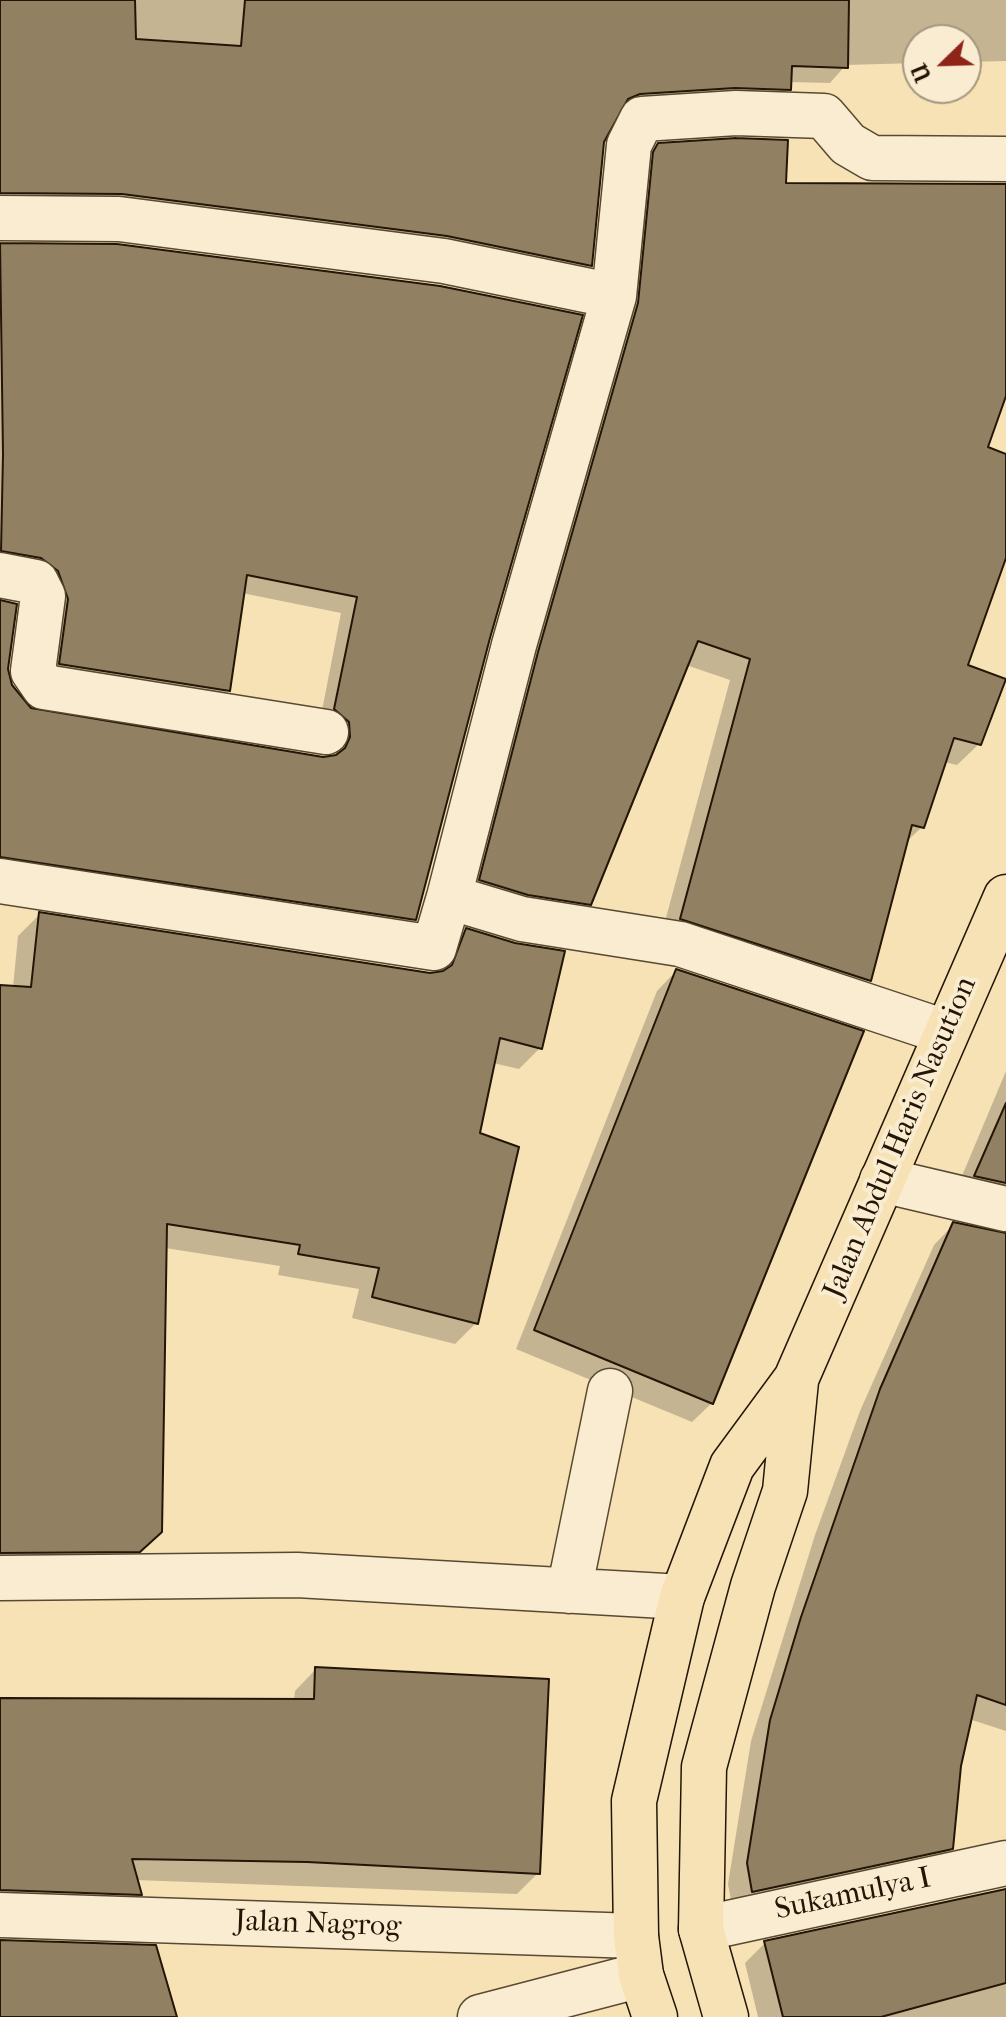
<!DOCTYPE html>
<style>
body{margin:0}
#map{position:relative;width:1006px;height:2017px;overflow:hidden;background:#f7e2b6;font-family:"IM FELL French Canon",serif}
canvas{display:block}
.north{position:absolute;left:902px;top:24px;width:80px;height:80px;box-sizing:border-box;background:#faecd0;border:2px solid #a49680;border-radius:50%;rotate:247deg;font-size:22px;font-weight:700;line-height:32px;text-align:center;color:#231607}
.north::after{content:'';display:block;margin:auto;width:28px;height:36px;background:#8f2418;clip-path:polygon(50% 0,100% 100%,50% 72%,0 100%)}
</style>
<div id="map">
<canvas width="1006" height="2017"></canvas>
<div class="north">U</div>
</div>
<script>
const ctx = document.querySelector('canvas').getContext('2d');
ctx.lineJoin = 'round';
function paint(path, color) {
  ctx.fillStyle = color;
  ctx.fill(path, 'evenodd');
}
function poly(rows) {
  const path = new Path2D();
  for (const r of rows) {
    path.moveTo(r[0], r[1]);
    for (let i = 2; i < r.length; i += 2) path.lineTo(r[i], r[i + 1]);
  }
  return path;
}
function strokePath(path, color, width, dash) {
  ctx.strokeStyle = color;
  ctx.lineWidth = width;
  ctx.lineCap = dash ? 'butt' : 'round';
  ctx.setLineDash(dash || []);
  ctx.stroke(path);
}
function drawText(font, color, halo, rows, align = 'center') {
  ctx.font = font + ' "IM FELL French Canon",serif';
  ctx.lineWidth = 8;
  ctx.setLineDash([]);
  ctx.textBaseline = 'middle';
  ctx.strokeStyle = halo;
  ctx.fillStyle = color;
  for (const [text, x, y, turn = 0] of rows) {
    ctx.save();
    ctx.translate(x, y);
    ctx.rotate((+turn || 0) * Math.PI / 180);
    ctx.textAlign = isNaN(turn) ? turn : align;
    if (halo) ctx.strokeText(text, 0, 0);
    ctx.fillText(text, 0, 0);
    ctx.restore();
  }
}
paint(poly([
 [0,0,1006,0,1006,61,966,62,966,40,918,40,918,63,846,65,830,83,789,82,789,89,772,105,619,111,602,141,590,265,574,281,0,209],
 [659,145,784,185,1006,186,1006,390,985,448,1006,456,1006,553,965,666,979,744,957,765,944,762,922,827,905,843,869,980,848,1002,660,940,730,680,686,665,590,904,568,925,459,901,637,167],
 [0,245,117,246,488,638,414,919,398,935,0,874,0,601,11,686,30,710,323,759,335,755,333,739,319,726,341,613,242,593,228,690,212,707,44,680,52,616,0,569],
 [40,914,430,975,437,974,445,952,466,930,540,1048,519,1069,493,1063,478,1134,476,1323,455,1344,352,1318,359,1289,278,1275,280,1266,165,1248,160,1531,117,1572,0,1574,0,987,13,987,18,936],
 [676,971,712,1403,692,1422,516,1349,657,991],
 [1006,1071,1006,1215,954,1195],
 [954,1224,1006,1234,1006,1731,969,1719,959,1766,951,1848,930,1868,733,1911,728,1884,751,1741,815,1535,860,1411,934,1245],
 [316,1669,538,1873,517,1894,135,1880,140,1894,118,1915,0,1911,0,1700,294,1701,295,1691],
 [1006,1891,1006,2017,758,2017,745,1963,765,1943]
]), '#0003');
const building = poly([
 [0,0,135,0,136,39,241,46,245,0,849,0,848,68,792,66,791,90,735,88,640,94,628,99,604,142,592,266,447,236,122,194,0,193,0,0],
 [736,138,788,140,786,183,1006,184,1006,396,988,447,1006,454,1006,558,968,665,1006,679,981,745,954,738,924,828,912,825,871,981,680,919,750,659,698,641,591,905,528,895,479,880,538,652,638,303,653,152,658,143,736,138],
 [0,243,117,244,440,286,583,315,490,638,416,920,0,857,0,600,17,604,8,669,12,685,31,708,323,757,336,755,345,748,350,737,349,722,334,709,357,597,247,575,230,691,59,664,68,599,58,571,41,558,1,551,3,454,0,243],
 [39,912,430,973,443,971,452,965,466,928,515,943,565,951,542,1049,500,1038,480,1133,519,1147,478,1324,372,1297,379,1268,298,1254,300,1245,167,1224,162,1532,140,1552,0,1553,0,985,31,987,39,912],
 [676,969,864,1031,713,1404,534,1330,676,969],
 [1006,1103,1006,1183,974,1176,1006,1103],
 [953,1222,1006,1233,1006,1705,977,1695,961,1766,953,1849,752,1892,747,1863,770,1720,801,1617,880,1389,953,1222],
 [315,1667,549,1679,540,1874,307,1862,132,1859,142,1895,0,1890,0,1698,314,1699,315,1667],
 [1006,1889,1006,1983,881,2017,783,2017,764,1941,1006,1889],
 [0,1940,156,1945,177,2017,0,2017,0,1940]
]);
paint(building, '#918062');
strokePath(building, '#231607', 2);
const minor = poly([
 [0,218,119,219,444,261,614,296,514,645,449,897,522,919,680,944,945,1032],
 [614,296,629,145,642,119,736,113,824,116,848,144,872,158,1006,159],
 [0,575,36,582,43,596,33,671,44,687,326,732],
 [0,881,434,948,449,897],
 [882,1180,1006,1209],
 [0,1578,297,1575,682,1597],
 [569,1591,610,1391],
 [0,1915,636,1936],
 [701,1929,1006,1863],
 [480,2017,641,1975]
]);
const highway = poly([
 [655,2017,641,1975,636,1936,634,1801,682,1597,732,1466,796,1379,1006,897],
 [726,2017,701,1929,704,1767,753,1586,785,1491,796,1381]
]);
strokePath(minor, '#584933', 47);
strokePath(highway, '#231607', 47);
strokePath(minor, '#faecd0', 44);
strokePath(highway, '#f7e2b6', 44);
drawText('30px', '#231607', '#faecd0', [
 ["Jalan Abdul Haris Nasution",901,1138,-67],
 ["Sukamulya I",853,1895,-12],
 ["Jalan Nagrog",318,1925,2]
]);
</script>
